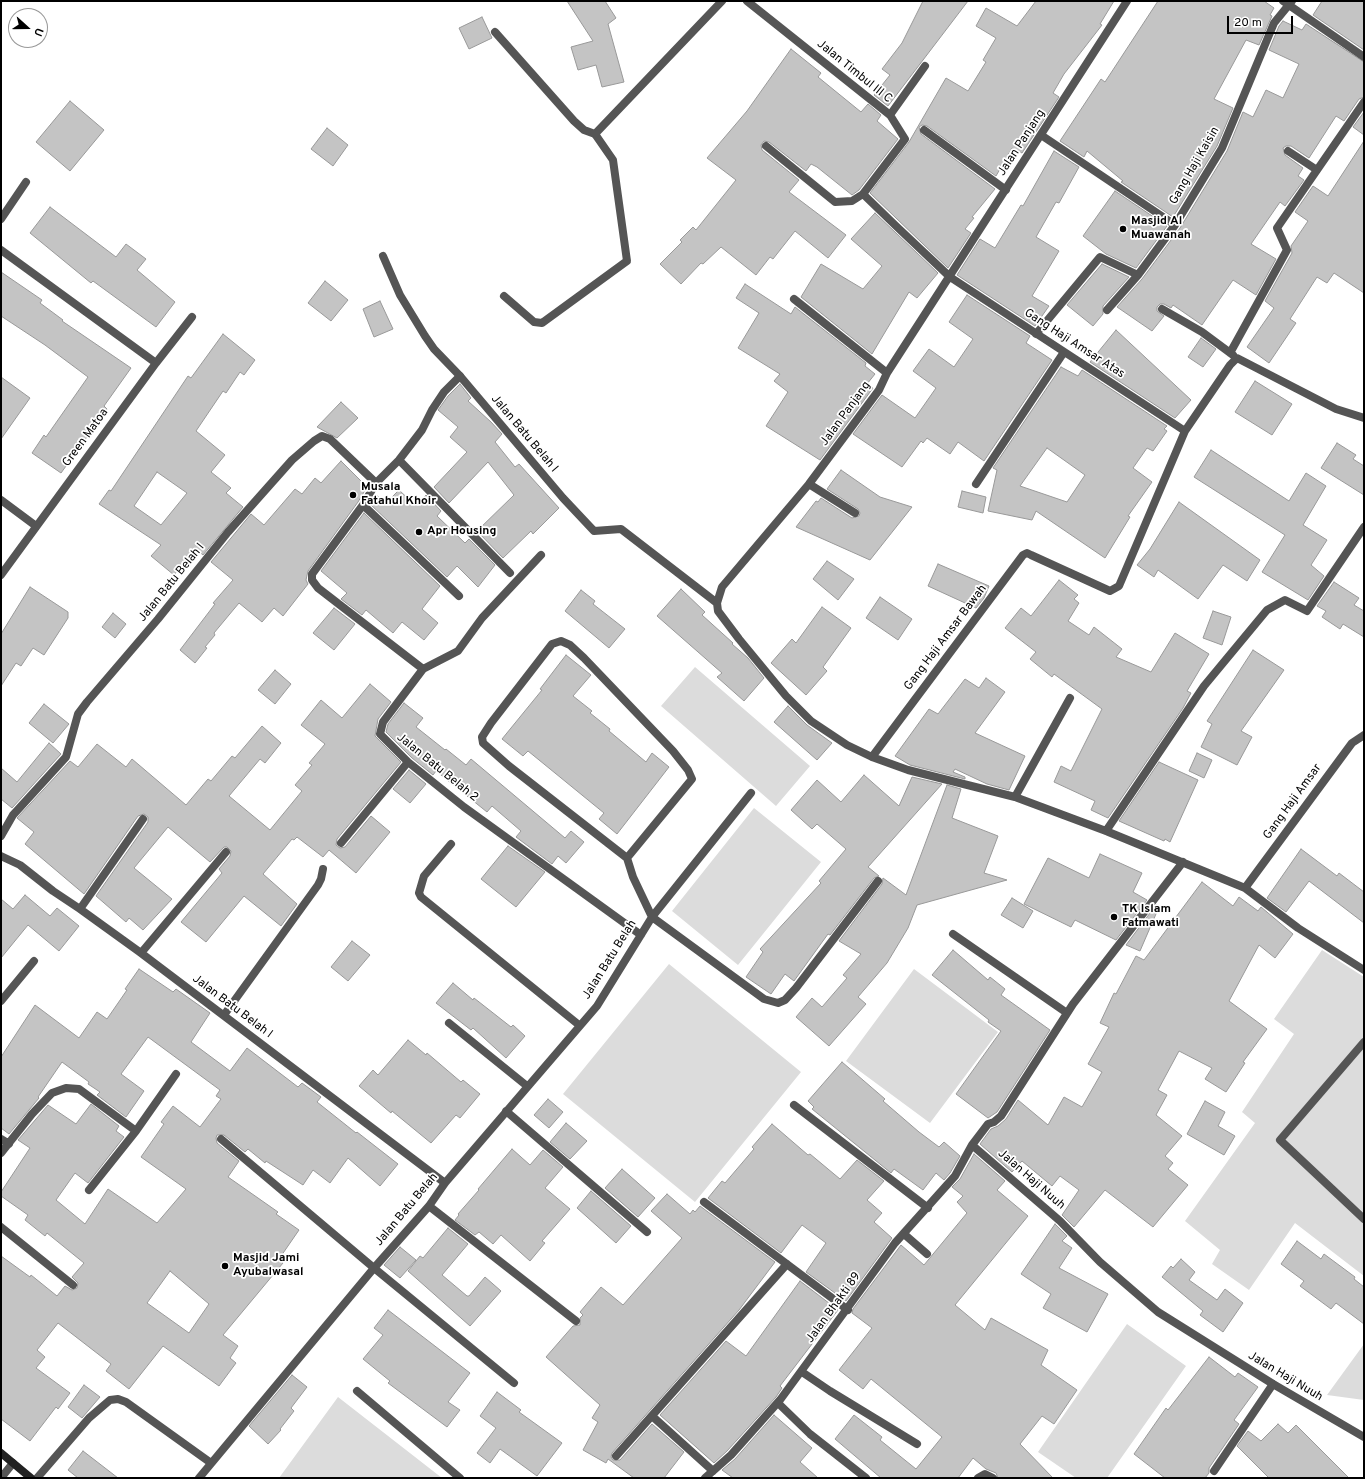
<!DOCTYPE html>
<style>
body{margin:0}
#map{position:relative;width:1365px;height:1479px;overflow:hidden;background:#fff;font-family:Overpass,sans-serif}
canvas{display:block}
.frame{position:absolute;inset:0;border:2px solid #000;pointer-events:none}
.north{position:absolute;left:8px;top:8px;width:40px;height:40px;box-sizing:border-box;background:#fff;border:1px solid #999;border-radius:50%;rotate:111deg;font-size:11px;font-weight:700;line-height:16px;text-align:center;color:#000}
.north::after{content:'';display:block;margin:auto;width:14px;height:18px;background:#000;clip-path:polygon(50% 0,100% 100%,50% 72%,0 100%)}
.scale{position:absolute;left:1227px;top:16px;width:66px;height:18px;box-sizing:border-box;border:2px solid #000;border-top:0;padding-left:5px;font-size:12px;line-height:14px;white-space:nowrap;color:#000;-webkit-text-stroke:3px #fff;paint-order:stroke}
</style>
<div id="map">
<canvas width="1365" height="1479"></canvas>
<div class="frame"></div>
<div class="north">U</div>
<div class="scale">20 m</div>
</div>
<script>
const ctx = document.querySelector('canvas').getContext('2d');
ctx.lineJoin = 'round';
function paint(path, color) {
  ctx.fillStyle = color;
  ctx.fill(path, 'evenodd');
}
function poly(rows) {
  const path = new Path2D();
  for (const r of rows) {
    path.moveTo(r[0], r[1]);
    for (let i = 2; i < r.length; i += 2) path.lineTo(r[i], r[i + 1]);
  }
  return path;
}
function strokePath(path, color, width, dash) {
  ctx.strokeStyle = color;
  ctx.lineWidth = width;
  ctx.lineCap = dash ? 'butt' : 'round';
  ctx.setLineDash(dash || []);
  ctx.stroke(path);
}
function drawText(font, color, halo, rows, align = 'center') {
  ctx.font = font + ' Overpass,sans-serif';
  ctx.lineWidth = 3.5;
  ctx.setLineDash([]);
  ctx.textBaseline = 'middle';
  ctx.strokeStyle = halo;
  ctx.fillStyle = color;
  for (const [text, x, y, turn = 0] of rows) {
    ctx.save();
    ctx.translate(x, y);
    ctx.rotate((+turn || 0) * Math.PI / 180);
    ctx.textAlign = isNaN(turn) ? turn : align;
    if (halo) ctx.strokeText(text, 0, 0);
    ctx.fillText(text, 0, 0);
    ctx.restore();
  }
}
paint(poly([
 [695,667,810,766,776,806,661,706],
 [754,808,821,862,738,965,672,911],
 [1322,950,1364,977,1364,1276,1295,1223,1249,1290,1212,1264,1220,1250,1185,1221,1255,1123,1242,1112,1294,1034,1274,1019],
 [669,964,801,1072,695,1202,563,1094],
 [914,969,998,1032,930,1123,846,1061],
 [1127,1324,1186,1366,1107,1478,1076,1478,1038,1452],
 [1364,1344,1364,1400,1327,1395],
 [338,1397,442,1478,279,1478]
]), '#dcdcdc');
const building = poly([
 [567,1,605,1,616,18,608,24,624,82,602,87,596,65,578,70,571,47,593,41,567,1],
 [923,1,968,1,888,106,874,95,890,75,882,69,902,43,923,1],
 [1036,1,1114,1,1100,24,1102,25,1064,74,1053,93,1059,97,1022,153,1012,148,996,176,927,126,922,125,919,127,921,134,995,189,972,217,974,218,965,229,971,233,948,268,870,193,909,142,946,78,968,91,986,62,983,60,996,38,976,26,986,8,1017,26,1036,1],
 [1158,1,1264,1,1274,8,1270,15,1272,16,1259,45,1246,40,1214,99,1233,108,1217,146,1173,217,1121,182,1123,181,1087,151,1084,157,1060,141,1101,79,1105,82,1158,1],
 [1322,1,1364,1,1364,50,1313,15,1322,1],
 [482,17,492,38,469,49,459,28,482,17],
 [1283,21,1302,30,1306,24,1364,62,1364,97,1359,99,1344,121,1336,116,1309,158,1291,146,1286,146,1283,148,1285,155,1303,168,1298,176,1304,180,1285,206,1280,202,1251,244,1276,259,1256,295,1233,280,1202,325,1173,305,1171,308,1164,304,1160,304,1157,307,1157,311,1164,316,1152,331,1117,307,1142,279,1180,228,1227,151,1243,112,1253,117,1266,90,1283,98,1299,64,1269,50,1279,26,1283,21],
 [791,49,821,73,818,77,861,112,868,104,881,115,877,121,898,139,859,190,852,195,817,167,811,164,806,171,769,142,764,141,761,145,762,150,799,180,789,192,846,235,828,258,795,231,773,259,770,257,756,275,721,247,703,264,701,263,681,284,660,264,682,242,680,240,693,227,696,230,736,180,707,158,747,111,791,49],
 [70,101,104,130,70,171,36,142,70,101],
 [1364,112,1364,135,1353,127,1364,112],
 [327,128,348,145,333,166,311,149,327,128],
 [1364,141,1364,293,1334,273,1327,283,1317,277,1290,319,1296,323,1269,363,1247,347,1274,308,1265,301,1292,253,1291,246,1308,221,1295,212,1313,186,1328,196,1364,141],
 [1054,151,1079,167,1059,203,1056,202,1036,237,1059,251,1032,296,1049,306,1035,326,957,275,980,239,995,248,1021,205,1023,206,1054,151],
 [1115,191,1167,226,1136,268,1106,254,1083,236,1115,191],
 [50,207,116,257,126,244,146,259,137,270,175,302,156,327,93,281,91,283,30,233,50,207],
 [875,213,938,273,917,298,909,292,872,354,801,297,821,264,863,289,882,266,851,239,875,213],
 [1102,264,1129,277,1103,306,1103,314,1093,326,1067,305,1102,264],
 [1,272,42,300,40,303,63,320,62,321,131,368,104,406,107,409,61,473,32,453,44,435,46,437,88,377,45,345,1,316,1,272],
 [325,281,348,300,331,321,308,303,325,281],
 [745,284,791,314,795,307,866,363,865,366,875,374,867,384,873,388,820,460,766,426,788,392,774,381,780,374,738,348,759,313,736,298,745,284],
 [967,295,1030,336,1026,343,1052,360,984,461,958,442,950,454,927,438,923,443,921,441,902,467,853,434,882,395,915,418,936,388,913,371,929,349,954,367,973,339,949,322,967,295],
 [380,301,393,329,374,337,363,309,380,301],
 [1116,330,1191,400,1175,418,1090,362,1116,330],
 [223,334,255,360,244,375,240,372,226,393,223,391,196,431,225,455,211,472,231,488,226,493,243,507,203,555,196,549,174,575,151,556,161,545,99,504,109,490,111,491,188,376,191,378,223,334],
 [157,472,187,493,161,525,134,506,157,472],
 [1201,338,1216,349,1203,367,1188,357,1201,338],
 [1061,367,1078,376,1082,370,1167,426,1164,429,1167,431,1153,451,1147,448,1133,468,1152,482,1128,516,1130,517,1105,558,1036,511,1032,520,988,511,997,470,993,468,1061,367],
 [1047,448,1085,475,1067,502,1020,486,1047,448],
 [1,377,30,398,1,439,1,377],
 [1255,381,1292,404,1272,435,1235,412,1255,381],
 [460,384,471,398,468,401,491,422,502,434,495,442,515,467,519,464,559,508,533,534,531,531,503,558,477,531,514,495,488,462,449,503,434,487,467,452,450,437,458,427,438,410,448,396,460,384],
 [341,402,358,418,337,438,317,427,341,402],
 [1337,443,1356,455,1353,459,1364,466,1364,495,1321,468,1337,443],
 [1211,450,1289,501,1306,473,1326,486,1303,525,1327,540,1311,565,1324,576,1308,600,1262,572,1285,535,1194,477,1211,450],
 [341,461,367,487,358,502,308,571,306,580,308,584,283,616,274,608,262,622,239,603,214,633,215,635,205,647,207,648,195,663,180,650,215,604,213,603,233,580,211,562,251,514,264,525,295,489,302,494,315,478,321,483,341,461],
 [841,470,880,497,912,507,870,560,796,527,816,501,818,502,821,498,852,518,859,516,860,513,858,509,827,489,841,470],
 [399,490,416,506,426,495,441,511,437,516,465,543,469,539,495,565,478,587,457,566,447,577,370,504,376,494,385,504,399,490],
 [962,491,986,497,983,513,958,507,962,491],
 [1179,502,1260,560,1247,581,1223,565,1198,599,1158,570,1154,577,1137,565,1150,549,1179,502],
 [364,513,440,586,422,609,438,623,424,640,402,622,393,633,366,610,362,615,341,599,347,593,321,571,364,513],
 [827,561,854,579,838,600,813,579,827,561],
 [938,564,989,586,984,598,976,608,928,586,938,564],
 [1059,580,1078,595,1074,599,1079,603,1068,621,1089,635,1094,627,1122,649,1116,657,1151,672,1175,633,1209,654,1187,691,1191,693,1183,708,1108,818,1091,810,1095,801,1054,782,1061,766,1071,771,1102,709,1054,674,1052,677,1030,659,1036,652,1005,628,1021,608,1031,616,1059,580],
 [1334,582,1359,598,1354,605,1364,611,1364,637,1343,624,1340,629,1322,617,1326,611,1317,606,1334,582],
 [30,587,68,612,68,618,44,655,33,648,21,666,16,663,1,686,1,634,30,587],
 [681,589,705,612,702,615,733,643,732,644,748,658,764,678,744,701,717,677,722,673,657,616,681,589],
 [581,590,595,601,593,604,625,629,609,648,565,611,581,590],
 [880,597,912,619,898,640,866,618,880,597],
 [822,607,851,628,823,667,827,671,806,695,771,663,792,639,796,643,822,607],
 [334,608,355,624,334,650,313,633,334,608],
 [1213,611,1231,617,1222,645,1203,638,1213,611],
 [113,613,126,624,115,638,102,627,113,613],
 [1253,650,1284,670,1241,731,1252,737,1237,765,1201,747,1212,724,1207,721,1253,650],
 [566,655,591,675,573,696,592,711,590,713,610,729,609,731,646,762,652,753,669,767,617,834,599,819,604,813,528,751,523,756,502,739,542,690,540,689,566,655],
 [275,670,291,684,275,704,258,690,275,670],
 [986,678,1005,692,975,733,1025,756,1009,790,987,784,955,769,953,772,965,777,965,779,910,765,895,756,929,709,938,714,965,679,979,688,986,678],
 [370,684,391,702,378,719,375,736,401,762,337,839,336,845,340,848,345,847,371,816,390,832,356,873,329,850,323,857,297,837,294,840,292,839,263,874,297,904,281,926,244,896,206,942,181,922,222,873,219,869,230,856,231,851,227,847,224,847,210,862,168,827,134,868,172,899,143,930,129,918,126,922,96,896,148,822,148,817,144,814,138,816,84,894,25,844,34,832,17,818,70,761,78,767,97,744,126,767,132,759,186,805,208,779,211,781,232,756,235,758,262,726,281,743,265,763,260,759,229,796,270,830,302,791,295,785,312,765,309,763,325,744,301,725,321,700,342,718,370,684],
 [404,703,423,718,416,727,445,750,446,749,466,765,471,759,565,838,571,831,584,842,566,863,558,856,552,864,516,837,521,831,492,806,487,812,436,771,433,775,412,758,386,732,388,724,404,703],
 [44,704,69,724,53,743,29,723,44,704],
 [788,706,807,725,832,743,817,760,774,722,788,706],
 [49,743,61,754,12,808,1,799,1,768,17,782,49,743],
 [1197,753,1212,760,1204,778,1189,771,1197,753],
 [1159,762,1198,780,1170,842,1165,839,1164,841,1119,821,1159,762],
 [409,770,426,784,410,803,393,789,409,770],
 [864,775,899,806,912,777,942,784,868,867,879,876,874,878,830,935,828,934,794,981,785,974,771,994,746,977,763,952,760,949,821,883,819,881,846,849,817,824,812,829,791,810,817,780,841,802,864,775],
 [947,785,961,789,952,818,998,836,984,873,1007,880,917,905,908,928,887,963,858,997,866,1004,829,1046,796,1017,812,998,822,1007,847,978,843,975,861,954,839,941,882,884,883,878,906,895,947,785],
 [508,846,545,872,516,907,481,879,508,846],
 [1301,849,1337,876,1339,873,1364,892,1364,923,1309,881,1286,912,1267,898,1301,849],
 [1100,854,1142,873,1133,892,1147,900,1116,940,1075,920,1071,927,1024,904,1048,858,1089,878,1100,854],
 [1202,882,1233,906,1239,897,1258,911,1261,907,1293,934,1275,958,1259,945,1229,1001,1267,1029,1243,1062,1245,1063,1226,1092,1205,1079,1212,1068,1179,1051,1158,1090,1167,1095,1156,1115,1182,1136,1165,1156,1173,1163,1168,1169,1188,1185,1153,1227,1105,1190,1074,1227,1062,1215,1079,1190,1060,1176,1052,1186,1022,1161,1012,1172,980,1144,991,1129,998,1126,1006,1119,1018,1100,1048,1125,1064,1097,1082,1107,1102,1072,1088,1064,1109,1027,1100,1023,1114,993,1116,994,1136,956,1144,960,1202,882],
 [25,895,50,916,57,908,79,926,59,951,28,925,1,958,1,899,13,909,25,895],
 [1012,898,1033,911,1023,928,1001,915,1012,898],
 [1156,905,1159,907,1140,951,1126,945,1156,905],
 [352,941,370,955,348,981,331,967,352,941],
 [953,950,988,980,990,977,1005,989,1001,995,1050,1030,997,1112,988,1118,956,1094,1001,1031,988,1022,989,1020,932,975,953,950],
 [139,969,173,992,176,989,210,1013,191,1042,230,1071,247,1048,298,1087,302,1083,321,1097,317,1102,356,1133,357,1132,398,1164,380,1186,348,1158,330,1183,313,1170,303,1185,266,1161,265,1163,248,1149,245,1152,224,1135,217,1135,216,1138,217,1143,239,1161,228,1177,278,1212,276,1214,299,1230,279,1259,283,1263,223,1335,238,1346,230,1358,236,1363,219,1386,163,1346,129,1389,106,1371,111,1364,58,1323,37,1350,45,1357,36,1368,70,1393,58,1409,56,1407,30,1441,1,1419,1,1256,30,1277,31,1275,57,1296,65,1286,72,1290,77,1288,78,1283,72,1277,84,1263,47,1233,45,1236,25,1220,28,1215,1,1196,1,1192,30,1148,18,1140,48,1105,76,1124,91,1104,119,1126,116,1131,124,1137,88,1183,75,1173,56,1200,85,1224,108,1189,157,1223,186,1189,141,1157,164,1124,161,1122,173,1106,200,1127,221,1099,216,1096,220,1090,148,1037,121,1074,144,1091,126,1117,97,1095,100,1092,88,1084,89,1082,62,1062,38,1097,39,1098,9,1134,1,1128,1,1057,35,1005,79,1038,97,1012,107,1019,127,990,125,989,139,969],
 [170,1271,209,1304,189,1333,147,1303,170,1271],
 [453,983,473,1000,474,998,511,1027,513,1025,525,1036,506,1058,473,1028,471,1030,436,1003,453,983],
 [408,1040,426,1055,427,1053,461,1082,463,1080,480,1094,460,1118,456,1115,431,1143,392,1111,391,1113,359,1086,373,1070,378,1075,408,1040],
 [842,1062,885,1099,883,1101,919,1132,939,1147,944,1142,960,1156,950,1173,944,1180,936,1173,923,1190,894,1169,891,1173,812,1109,814,1107,808,1101,842,1062],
 [548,1099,563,1112,549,1128,534,1115,548,1099],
 [1205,1101,1225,1112,1218,1126,1235,1136,1224,1155,1187,1134,1205,1101],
 [566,1123,587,1141,570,1159,550,1142,566,1123],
 [772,1124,808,1155,810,1154,840,1179,857,1160,884,1181,867,1200,882,1213,874,1222,892,1238,846,1301,806,1272,826,1243,802,1225,781,1253,708,1198,722,1181,725,1183,754,1149,752,1147,772,1124],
 [512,1149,530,1165,543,1150,563,1167,545,1188,570,1209,542,1241,545,1243,530,1261,501,1235,493,1244,479,1232,475,1235,455,1220,459,1215,458,1214,479,1190,478,1189,512,1149],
 [974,1154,1005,1181,997,1190,1028,1216,955,1305,985,1330,991,1318,1048,1350,1041,1365,1077,1390,1054,1424,1042,1416,1020,1444,1053,1478,998,1478,996,1473,986,1469,973,1458,958,1478,881,1478,835,1439,854,1415,882,1437,880,1440,916,1469,942,1437,871,1379,863,1389,839,1370,872,1328,852,1313,853,1309,901,1245,924,1265,967,1213,957,1202,963,1196,952,1187,960,1179,974,1154],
 [622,1169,655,1198,638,1217,605,1188,622,1169],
 [591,1191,631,1226,616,1243,577,1208,591,1191],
 [667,1194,690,1214,693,1210,695,1212,700,1206,775,1262,739,1310,612,1453,611,1457,613,1460,620,1460,652,1424,684,1452,664,1478,634,1478,608,1459,606,1463,583,1450,598,1422,592,1418,600,1405,546,1357,573,1326,580,1325,580,1318,583,1315,580,1312,601,1287,623,1305,682,1238,651,1211,667,1194],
 [1055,1224,1067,1236,1062,1241,1072,1248,1059,1268,1108,1294,1087,1332,1043,1308,1051,1294,1021,1274,1055,1224],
 [448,1228,468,1244,442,1275,467,1296,469,1296,485,1277,501,1291,470,1326,408,1271,420,1256,423,1258,448,1228],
 [1297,1241,1321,1259,1324,1254,1355,1277,1354,1279,1364,1287,1364,1324,1336,1303,1331,1309,1300,1286,1304,1281,1281,1264,1297,1241],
 [400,1247,416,1260,400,1278,384,1265,400,1247],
 [1181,1259,1195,1272,1189,1280,1217,1300,1225,1289,1243,1303,1223,1332,1200,1315,1203,1311,1162,1277,1171,1266,1173,1268,1181,1259],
 [800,1281,838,1310,780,1386,782,1388,776,1397,727,1451,714,1463,660,1415,726,1341,746,1356,800,1281],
 [388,1310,470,1373,448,1402,460,1410,447,1427,388,1383,390,1381,363,1359,383,1335,374,1328,388,1310],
 [1209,1357,1235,1377,1238,1373,1258,1387,1234,1420,1239,1424,1209,1468,1209,1473,1205,1478,1165,1478,1134,1454,1166,1408,1168,1410,1209,1357],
 [292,1375,307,1387,291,1408,294,1411,280,1429,281,1430,268,1444,249,1426,292,1375],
 [84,1385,100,1397,82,1418,68,1407,84,1385],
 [497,1392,521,1410,519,1412,562,1443,537,1476,500,1449,490,1463,477,1453,496,1428,480,1416,497,1392],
 [774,1415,812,1448,800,1462,818,1478,733,1478,722,1470,735,1459,774,1415],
 [1278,1424,1288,1433,1296,1425,1349,1478,1269,1478,1237,1446,1248,1431,1261,1441,1278,1424],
 [83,1451,118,1478,78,1478,68,1470,83,1451]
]);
paint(building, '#c4c4c4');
strokePath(building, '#999', 1);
strokePath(poly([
 [383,256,400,295,425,336,434,349,460,376],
 [504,296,534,322,542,323,627,261,613,160,595,134],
 [1214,1471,1273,1384]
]), '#555', 8);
strokePath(poly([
 [747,1,890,115,905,139,863,194,896,226,950,277,1185,431],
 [1127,1,887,373,879,390,809,484,722,587,717,603,718,611,739,639,786,696,811,721,847,745,872,757,908,770,1015,797,1106,831,1245,888,1298,928,1364,970],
 [1283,1,1364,57],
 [495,32,574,121,584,130,595,134,722,1],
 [890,115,925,66],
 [924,130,1006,190],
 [1041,135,1175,225],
 [766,146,835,202,852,201,863,194],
 [1288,151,1317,170],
 [1,219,26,182],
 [1,250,156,363],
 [794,299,887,373],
 [1162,309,1202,332,1233,355],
 [1107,310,1138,275,1175,225,1222,148,1274,23,1292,1],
 [1036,334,1100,257,1138,275],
 [1230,353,1287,250,1277,228,1364,102],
 [399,460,510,573],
 [809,484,855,513],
 [976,484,1064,352],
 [1,500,36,526],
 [363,505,459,596],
 [541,555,482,618,458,651,423,669,383,722,380,734,408,762,464,807,641,935],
 [1,575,156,363,192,317],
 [423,669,318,588,312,580,312,574,363,505,376,483,399,460,422,430,432,410,444,392,460,376,563,498,594,531,621,529,717,603],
 [872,757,1023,555,1027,553,1031,555,1110,591,1119,586,1185,431,1230,365,1237,358,1336,409,1364,418],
 [751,793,652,917,764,999,778,1003,785,1000,796,988,878,881],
 [1015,797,1070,698],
 [1106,831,1204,686,1267,610,1285,600,1307,611,1364,527],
 [1,836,13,815,66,757,78,714,87,702,158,619,228,532,292,460,314,441,322,436,330,439,376,483],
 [341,843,408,762],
 [451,844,424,876,419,893,421,897,579,1025],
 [1,856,20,865,53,891,80,909,141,953,445,1183],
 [1245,888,1352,743,1364,735],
 [80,909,143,819],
 [953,934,1067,1013],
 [141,953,226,852],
 [1,1001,34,961],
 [224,1015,318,885,321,879,323,869],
 [449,1023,527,1086],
 [1364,1042,1280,1140,1364,1219],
 [794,1105,928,1208],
 [506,1111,647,1232],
 [1,1139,9,1144],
 [221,1139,374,1268,514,1383],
 [972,1145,1060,1221,1100,1262,1158,1312,1273,1384,1364,1437],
 [1,1153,32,1114,52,1093,66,1088,79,1089,136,1131],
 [89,1190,136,1131,176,1074],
 [704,1202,848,1310],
 [429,1206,576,1321],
 [1,1227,73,1285],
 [904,1234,927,1254],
 [802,1372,830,1391,917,1444],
 [357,1391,460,1478],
 [778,1403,810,1434,866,1478],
 [652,1416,713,1471],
 [616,1456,787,1264],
 [1,1478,13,1463],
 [37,1478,89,1418,110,1400,118,1399,126,1402,211,1463],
 [199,1478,374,1268,429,1206,445,1183,597,1006,652,917,633,877,627,858,509,766,483,743,482,737,491,723,552,644,561,641,570,645,584,658,673,751,688,770,692,779,627,858],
 [705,1478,731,1455,780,1400,895,1243,955,1176,972,1145,988,1124,994,1122,1001,1116,1073,1004,1183,862],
 [978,1478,985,1474,993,1478]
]), '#555', 8);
strokePath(poly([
 [1,1453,31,1478]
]), '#222', 8);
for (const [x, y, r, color] of [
 [1123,229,4,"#000"],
 [353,495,4,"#000"],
 [419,532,4,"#000"],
 [1114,917,4,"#000"],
 [225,1266,4,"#000"]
]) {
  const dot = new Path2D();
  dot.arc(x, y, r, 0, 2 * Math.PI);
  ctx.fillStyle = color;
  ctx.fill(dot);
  strokePath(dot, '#fff', 1.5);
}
drawText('12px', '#000', '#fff', [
 ["Jalan Timbul III C",854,72,39],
 ["Jalan Panjang",1022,143,-57],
 ["Gang Haji Kaisin",1195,166,-60],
 ["Gang Haji Amsar Atas",1074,344,33],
 ["Jalan Panjang",846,414,-54],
 ["Jalan Batu Belah I",524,434,50],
 ["Green Matoa",86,438,-54],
 ["Jalan Batu Belah I",172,583,-51],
 ["Gang Haji Amsar Bawah",946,638,-53],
 ["Jalan Batu Belah 2",437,768,39],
 ["Gang Haji Amsar",1293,802,-54],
 ["Jalan Batu Belah",610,960,-58],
 ["Jalan Batu Belah I",232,1007,37],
 ["Jalan Haji Nuuh",1031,1180,41],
 ["Jalan Batu Belah",407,1210,-50],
 ["Jalan Bhakti 89",834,1308,-54],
 ["Jalan Haji Nuuh",1285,1377,31]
]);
drawText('bold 12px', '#000', '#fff', [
 ["Masjid Al",1131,222],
 ["Muawanah",1131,236],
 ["Musala",361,488],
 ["Fatahul Khoir",361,502],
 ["Apr Housing",427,532],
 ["TK Islam",1122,910],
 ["Fatmawati",1122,924],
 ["Masjid Jami",233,1259],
 ["Ayubalwasal",233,1273]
], 'left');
</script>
